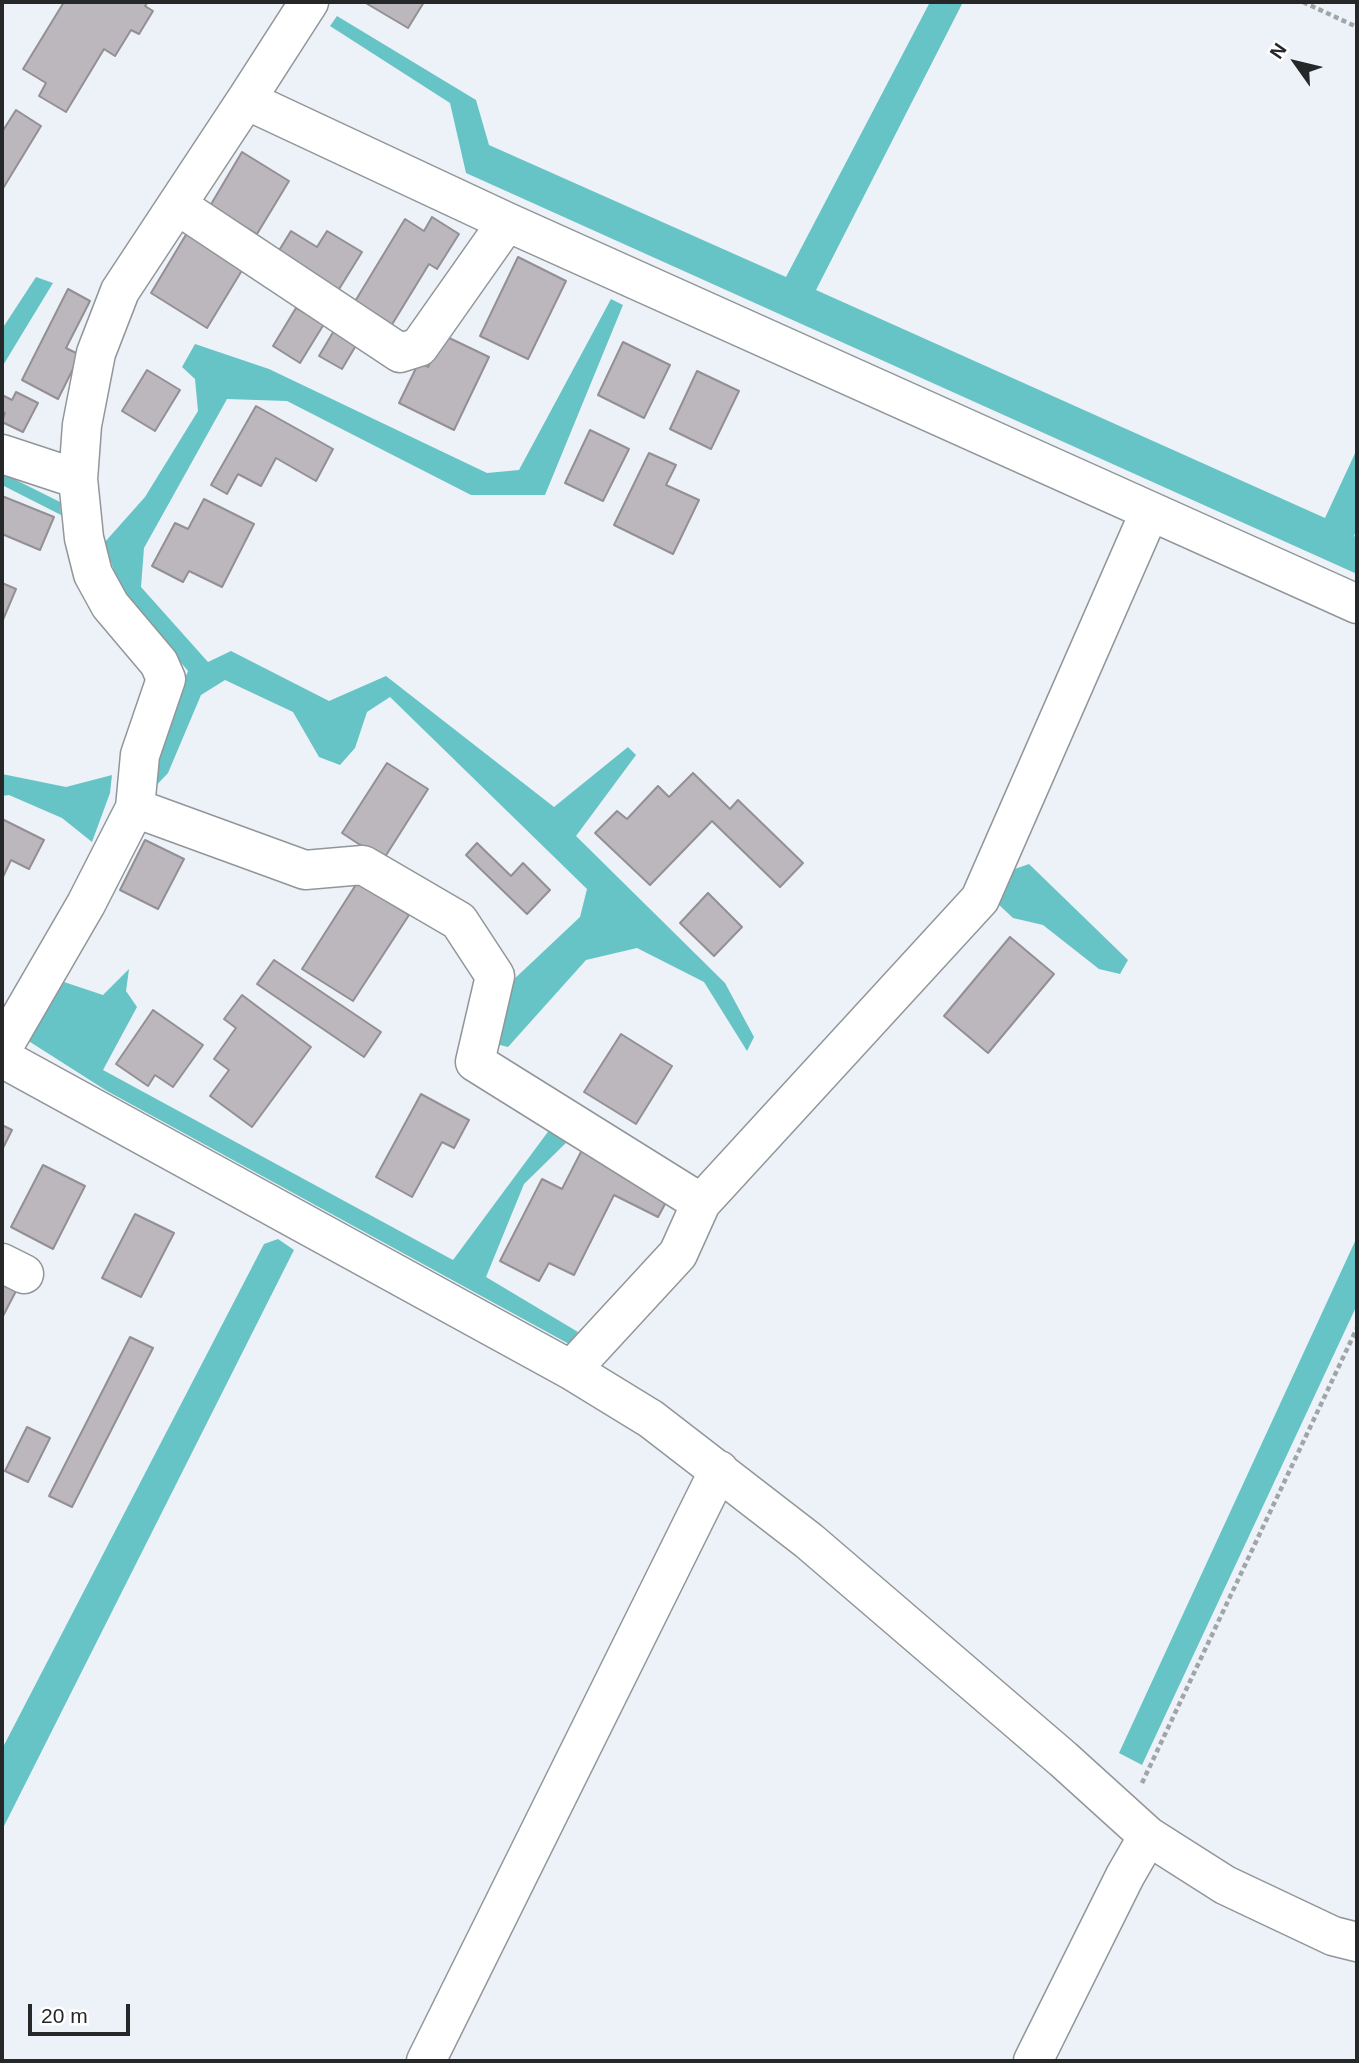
<!DOCTYPE html>
<style>
body{margin:0}
#map{position:relative;width:1359px;height:2063px;overflow:hidden;background:#ecf2f7;font-family:Arial,sans-serif}
canvas{display:block}
.frame{position:absolute;inset:0;border:4px solid #252729;pointer-events:none}
.north{position:absolute;left:1261px;top:28px;width:70px;height:70px;-webkit-text-stroke:5px #fff;paint-order:stroke;rotate:304deg;font-size:19px;font-weight:700;line-height:28px;text-align:center;color:#252729}
.north::after{content:'';display:block;margin:auto;width:24px;height:32px;background:#252729;clip-path:polygon(50% 0,100% 100%,50% 72%,0 100%)}
.scale{position:absolute;left:28px;top:2004px;width:102px;height:32px;box-sizing:border-box;border:4px solid #252729;border-top:0;padding-left:9px;font-size:21px;line-height:24px;white-space:nowrap;color:#252729;-webkit-text-stroke:5px #fff;paint-order:stroke}
</style>
<div id="map">
<canvas width="1359" height="2063"></canvas>
<div class="frame"></div>
<div class="north">N</div>
<div class="scale">20 m</div>
</div>
<script>
const ctx = document.querySelector('canvas').getContext('2d');
ctx.lineJoin = 'round';
function paint(path, color) {
  ctx.fillStyle = color;
  ctx.fill(path, 'evenodd');
}
function poly(rows) {
  const path = new Path2D();
  for (const r of rows) {
    path.moveTo(r[0], r[1]);
    for (let i = 2; i < r.length; i += 2) path.lineTo(r[i], r[i + 1]);
  }
  return path;
}
function strokePath(path, color, width, dash) {
  ctx.strokeStyle = color;
  ctx.lineWidth = width;
  ctx.lineCap = dash ? 'butt' : 'round';
  ctx.setLineDash(dash || []);
  ctx.stroke(path);
}
paint(poly([
 [930,2,963,2,816,290,1325,518,1357,449,1357,529,1354,536,1357,538,1357,574,466,173,450,103,330,26,337,16,476,100,489,145,786,277],
 [36,277,53,283,2,367,2,329],
 [611,299,623,305,545,495,471,495,287,401,227,399,144,548,141,587,208,662,231,651,329,701,386,676,554,807,628,747,636,755,576,836,725,983,754,1037,747,1051,704,982,637,948,586,960,508,1047,496,1044,510,983,580,917,587,889,390,697,367,712,355,748,340,765,319,757,293,712,225,680,201,695,168,773,151,791,154,754,188,671,122,593,104,543,145,497,198,411,195,379,182,367,195,344,269,369,487,473,519,470],
 [2,473,60,502,61,515,2,485],
 [2,774,66,787,112,775,110,793,92,842,62,818,9,795,2,796],
 [1029,864,1128,960,1120,974,1099,969,1043,925,1013,918,996,902,1012,870],
 [129,969,126,991,137,1007,103,1070,453,1260,553,1125,571,1138,524,1184,486,1277,578,1332,569,1344,107,1091,27,1040,61,981,103,995],
 [1357,1237,1357,1305,1142,1765,1119,1753],
 [278,1239,294,1250,2,1830,2,1749,264,1244]
]), '#66c4c6');
const building = poly([
 [64,2,148,2,145,6,153,11,139,34,131,30,115,56,104,49,66,112,39,96,46,83,23,69,64,2],
 [364,2,424,2,408,28,364,2],
 [16,110,41,126,2,190,2,132,16,110],
 [242,152,289,181,257,234,210,206,242,152],
 [432,217,459,234,437,269,429,264,388,331,351,308,405,219,424,231,432,217],
 [291,231,317,247,327,231,362,252,336,294,275,257,291,231],
 [187,233,244,267,207,328,151,293,187,233],
 [518,257,566,281,528,359,480,336,518,257],
 [68,289,90,301,66,348,80,355,58,399,22,380,68,289],
 [296,308,324,324,300,363,273,346,296,308],
 [335,329,358,342,342,369,319,356,335,329],
 [443,335,489,357,454,430,399,403,419,362,428,367,443,335],
 [623,342,670,365,644,418,598,395,623,342],
 [147,370,180,390,155,431,122,411,147,370],
 [697,371,739,391,711,449,670,429,697,371],
 [16,392,38,403,23,432,2,422,5,413,2,411,2,395,12,400,16,392],
 [256,406,333,449,316,481,276,458,261,486,238,474,227,494,211,485,256,406],
 [590,430,629,449,603,501,565,483,590,430],
 [649,453,676,465,666,485,699,500,673,554,614,525,649,453],
 [2,496,54,517,40,550,2,534,2,496],
 [204,499,254,524,222,587,189,571,183,582,152,566,175,523,188,529,204,499],
 [2,583,16,589,2,622,2,583],
 [387,763,428,789,383,860,342,833,387,763],
 [693,773,730,809,738,800,803,863,780,887,712,821,650,885,595,833,617,811,627,819,658,786,669,797,693,773],
 [2,819,44,840,29,869,11,860,2,879,2,819],
 [145,840,184,859,158,909,120,890,145,840],
 [477,843,511,876,523,863,550,890,527,914,466,855,477,843],
 [357,883,409,915,353,1001,302,969,357,883],
 [708,893,742,927,714,956,680,923,708,893],
 [1010,937,1054,974,988,1053,944,1016,1010,937],
 [274,960,381,1032,364,1057,257,984,274,960],
 [242,995,311,1047,252,1127,210,1096,229,1070,214,1059,236,1028,224,1019,242,995],
 [153,1010,203,1045,173,1087,155,1075,148,1086,116,1064,153,1010],
 [621,1034,672,1066,636,1124,584,1092,621,1034],
 [421,1094,469,1120,454,1148,442,1142,412,1197,376,1177,421,1094],
 [2,1125,12,1130,2,1150,2,1125],
 [583,1148,671,1193,658,1217,614,1195,574,1275,549,1263,539,1281,500,1261,542,1179,562,1189,583,1148],
 [43,1165,85,1186,53,1249,11,1227,43,1165],
 [135,1214,174,1233,141,1297,102,1278,135,1214],
 [2,1284,16,1291,2,1318,2,1284],
 [130,1337,153,1348,72,1507,49,1496,130,1337],
 [27,1427,50,1438,28,1482,5,1471,27,1427]
]);
paint(building, '#bbb7bc');
strokePath(building, '#938f94', 2);
const minor = poly([
 [309,2,246,100,507,222,1357,604],
 [177,205,400,353,419,347,507,222],
 [2,454,78,479],
 [135,808,305,870,363,865,459,921,495,976,475,1062,701,1203],
 [2,1049,86,904,135,808,140,755,166,679,159,663,110,605,93,574,84,538,78,479,82,425,96,353,120,291,246,100],
 [2,1058,571,1370,651,1419,809,1541,1063,1759,1148,1836,1225,1885,1333,1936,1357,1942],
 [2,1263,24,1274],
 [571,1370,678,1254,701,1203,980,899,1150,511],
 [426,2061,719,1470],
 [1033,2061,1125,1876,1148,1836]
]);
strokePath(minor, '#91969a', 41);
strokePath(poly([
 [1303,2,1357,27],
 [1142,1783,1357,1328]
]), '#a1a5a9', 4.5, [5, 3.5]);
strokePath(minor, '#fff', 38);
</script>
